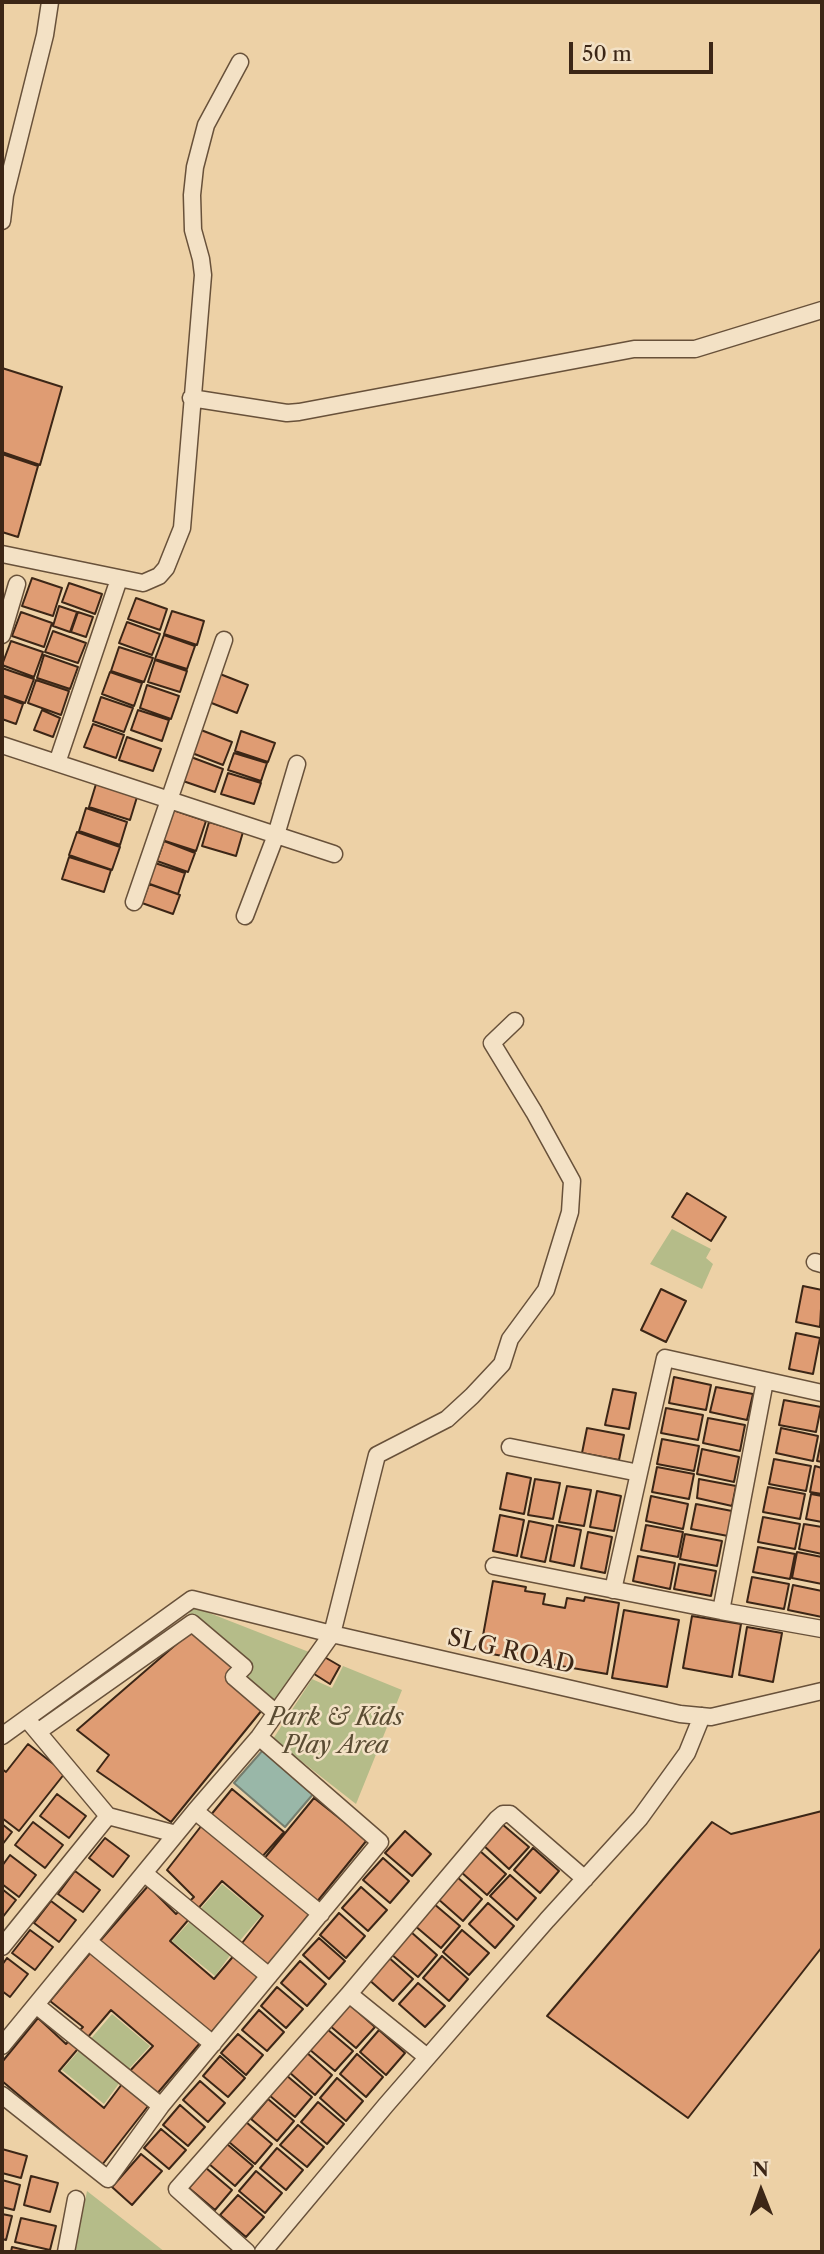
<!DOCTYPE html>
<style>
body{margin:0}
#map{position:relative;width:824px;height:2254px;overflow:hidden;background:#edd1a6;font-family:"Libre Caslon Text",serif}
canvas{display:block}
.frame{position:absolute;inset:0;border:4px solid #3c2616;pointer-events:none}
.north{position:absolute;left:726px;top:2156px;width:70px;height:70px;-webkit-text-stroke:5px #f3e1c5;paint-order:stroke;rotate:359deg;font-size:19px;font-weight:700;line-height:28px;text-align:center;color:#3c2616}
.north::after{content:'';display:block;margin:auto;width:24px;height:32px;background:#3c2616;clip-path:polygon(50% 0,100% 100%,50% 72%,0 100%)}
.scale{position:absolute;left:569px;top:42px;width:144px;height:32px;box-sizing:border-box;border:4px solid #3c2616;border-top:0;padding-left:9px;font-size:21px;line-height:24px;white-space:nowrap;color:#3c2616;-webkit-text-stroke:5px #f3e1c5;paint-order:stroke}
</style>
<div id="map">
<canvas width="824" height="2254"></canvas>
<div class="frame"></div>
<div class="north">N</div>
<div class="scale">50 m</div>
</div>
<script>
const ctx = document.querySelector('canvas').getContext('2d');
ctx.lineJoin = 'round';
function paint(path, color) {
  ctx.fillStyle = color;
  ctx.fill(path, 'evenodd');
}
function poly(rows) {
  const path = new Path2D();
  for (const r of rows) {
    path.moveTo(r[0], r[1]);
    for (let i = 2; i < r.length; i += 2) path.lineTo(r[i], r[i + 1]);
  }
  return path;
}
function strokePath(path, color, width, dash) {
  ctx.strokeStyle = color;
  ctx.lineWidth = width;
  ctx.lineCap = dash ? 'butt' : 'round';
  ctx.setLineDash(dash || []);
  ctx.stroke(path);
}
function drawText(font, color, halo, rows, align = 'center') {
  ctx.font = font + ' "Libre Caslon Text",serif';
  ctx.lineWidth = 5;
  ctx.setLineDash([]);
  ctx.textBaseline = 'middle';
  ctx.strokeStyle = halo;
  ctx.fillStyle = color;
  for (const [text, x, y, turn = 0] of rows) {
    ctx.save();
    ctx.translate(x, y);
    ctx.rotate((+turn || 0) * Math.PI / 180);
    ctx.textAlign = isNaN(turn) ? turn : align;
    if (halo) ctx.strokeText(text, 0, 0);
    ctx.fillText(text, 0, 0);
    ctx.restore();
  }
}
paint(poly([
 [672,1229,711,1249,706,1258,713,1264,702,1289,650,1264],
 [194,1607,309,1652,271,1706,240,1678,249,1667,187,1616],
 [343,1666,402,1690,356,1804,273,1739,312,1679,332,1688],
 [222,1884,261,1916,237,1944,197,1913],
 [194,1917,234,1950,215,1976,172,1941],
 [112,2014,150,2046,126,2072,88,2042],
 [83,2046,123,2078,104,2104,62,2070],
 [87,2191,165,2252,75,2252]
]), '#b5bc89');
const water = poly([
 [263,1750,314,1793,285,1827,234,1783,263,1750]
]);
paint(water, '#99b7a8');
strokePath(water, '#747d6e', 2);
const building = poly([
 [2,368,62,387,40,465,2,452,2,368],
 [2,454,38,466,18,537,2,532,2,454],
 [32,578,62,588,53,616,22,606,32,578],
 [69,583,102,594,95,614,62,602,69,583],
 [136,598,167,609,160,630,128,619,136,598],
 [59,606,77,612,70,632,53,626,59,606],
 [172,611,204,621,197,645,164,634,172,611],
 [21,612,52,623,44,647,12,636,21,612],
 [78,612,93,617,86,637,71,632,78,612],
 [127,622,160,634,152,655,119,643,127,622],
 [53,631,86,643,78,663,45,652,53,631],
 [164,635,195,646,187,669,155,659,164,635],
 [11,641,43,652,34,677,2,665,11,641],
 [119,647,153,658,144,682,111,671,119,647],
 [44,655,78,667,70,689,37,678,44,655],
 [155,660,187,671,180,692,148,682,155,660],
 [2,668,34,679,25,703,2,695,2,668],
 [110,672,142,683,134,706,102,694,110,672],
 [220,674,248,685,237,713,209,702,220,674],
 [36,680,69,691,61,715,28,703,36,680],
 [147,685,179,696,171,719,140,708,147,685],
 [2,696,23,704,16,724,2,719,2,696],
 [101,697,133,708,124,732,93,721,101,697],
 [42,710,60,718,53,737,34,730,42,710],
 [138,710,169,720,162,741,131,730,138,710],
 [93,724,124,735,116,758,84,747,93,724],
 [201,730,232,742,223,765,192,753,201,730],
 [241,731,275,743,268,762,235,751,241,731],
 [127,737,161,749,153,771,119,760,127,737],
 [234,753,267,763,261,781,228,770,234,753],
 [191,757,223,769,215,792,183,781,191,757],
 [228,773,261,783,254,804,221,794,228,773],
 [96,784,137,797,130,820,89,807,96,784],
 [86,808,127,822,120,845,79,831,86,808],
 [173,810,206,821,196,851,162,840,173,810],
 [209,822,243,832,236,856,202,846,209,822],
 [77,832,120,847,112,870,69,855,77,832],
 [164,841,195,853,188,872,157,861,164,841],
 [69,857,111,870,104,892,62,879,69,857],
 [155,863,185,873,178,894,147,883,155,863],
 [149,884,180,895,173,914,142,903,149,884],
 [687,1193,726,1217,711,1241,672,1217,687,1193],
 [803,1286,822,1290,820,1327,796,1322,803,1286],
 [661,1289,686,1301,666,1342,641,1330,661,1289],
 [796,1333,820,1338,813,1374,789,1369,796,1333],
 [674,1377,711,1385,706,1410,669,1403,674,1377],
 [716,1387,753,1394,747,1420,710,1412,716,1387],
 [613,1389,636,1393,629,1429,605,1425,613,1389],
 [784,1400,821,1407,816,1432,779,1425,784,1400],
 [666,1408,703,1415,698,1440,661,1433,666,1408],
 [708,1418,745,1425,740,1451,703,1443,708,1418],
 [587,1428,624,1435,619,1460,582,1453,587,1428],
 [781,1428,818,1436,813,1461,776,1453,781,1428],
 [822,1436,822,1462,817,1461,822,1436],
 [662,1439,699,1446,694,1471,657,1464,662,1439],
 [702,1449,739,1457,734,1482,697,1474,702,1449],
 [774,1459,811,1466,806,1491,769,1484,774,1459],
 [815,1466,822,1468,822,1494,810,1492,815,1466],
 [657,1467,694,1474,689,1499,652,1492,657,1467],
 [507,1473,531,1478,524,1514,500,1509,507,1473],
 [535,1479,560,1483,553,1519,528,1515,535,1479],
 [699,1479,736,1486,732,1506,697,1498,699,1479],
 [567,1486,591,1490,584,1526,559,1522,567,1486],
 [768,1487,805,1494,800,1519,763,1512,768,1487],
 [597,1491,621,1496,614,1531,590,1527,597,1491],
 [811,1494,822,1496,822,1522,806,1519,811,1494],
 [651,1496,688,1504,683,1529,646,1521,651,1496],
 [696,1504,732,1511,728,1536,691,1529,696,1504],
 [500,1515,524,1520,517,1556,493,1551,500,1515],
 [763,1517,800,1524,795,1549,758,1542,763,1517],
 [529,1521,553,1526,545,1562,521,1557,529,1521],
 [804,1524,822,1527,822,1554,799,1549,804,1524],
 [557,1525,581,1530,574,1566,550,1561,557,1525],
 [646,1525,683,1532,678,1557,641,1550,646,1525],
 [588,1532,612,1537,605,1573,581,1568,588,1532],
 [685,1534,722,1541,717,1566,680,1559,685,1534],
 [758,1547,795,1554,790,1579,753,1572,758,1547],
 [797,1552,822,1557,822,1584,792,1578,797,1552],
 [638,1556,675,1563,670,1589,633,1581,638,1556],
 [679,1564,716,1571,711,1596,674,1589,679,1564],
 [752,1577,789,1584,784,1609,747,1602,752,1577],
 [493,1581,526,1587,525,1591,545,1594,543,1604,565,1608,567,1598,584,1601,585,1597,619,1603,607,1674,480,1652,493,1581],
 [793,1585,822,1591,822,1617,788,1610,793,1585],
 [624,1610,679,1620,667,1687,612,1678,624,1610],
 [692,1616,741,1624,732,1677,683,1668,692,1616],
 [747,1627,782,1633,773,1682,739,1675,747,1627],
 [195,1628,241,1666,230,1678,262,1710,171,1822,97,1771,109,1755,77,1730,195,1628],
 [321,1655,340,1666,330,1684,311,1672,321,1655],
 [28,1744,65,1773,19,1831,2,1818,2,1769,6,1772,28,1744],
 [232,1789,284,1832,261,1858,210,1816,232,1789],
 [57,1794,86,1816,69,1838,40,1816,57,1794],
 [314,1798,367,1840,316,1903,263,1860,314,1798],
 [822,1811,822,1947,688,2118,547,2016,712,1822,731,1834,822,1811],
 [33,1822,63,1845,45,1868,15,1845,33,1822],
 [2,1824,12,1832,2,1845,2,1824],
 [502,1824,529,1847,509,1869,483,1845,502,1824],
 [202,1825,310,1913,266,1968,239,1947,263,1916,222,1881,170,1941,214,1979,236,1953,261,1974,210,2034,99,1942,148,1886,176,1914,194,1897,167,1870,202,1825],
 [405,1831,431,1854,412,1876,385,1853,405,1831],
 [105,1838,129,1856,113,1877,89,1858,105,1838],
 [533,1848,559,1871,540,1893,514,1870,533,1848],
 [480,1851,506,1874,487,1895,461,1872,480,1851],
 [10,1855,36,1875,19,1897,2,1884,2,1866,10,1855],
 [383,1858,409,1881,390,1903,363,1880,383,1858],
 [75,1871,100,1890,83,1912,58,1894,75,1871],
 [510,1875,536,1898,517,1920,490,1896,510,1875],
 [456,1876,482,1899,463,1921,437,1898,456,1876],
 [361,1887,387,1910,368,1931,342,1908,361,1887],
 [2,1889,16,1900,2,1918,2,1889],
 [51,1901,76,1920,59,1942,34,1923,51,1901],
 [433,1903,460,1926,441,1948,414,1925,433,1903],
 [488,1903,514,1926,495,1948,469,1924,488,1903],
 [339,1913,365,1936,346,1958,320,1935,339,1913],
 [30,1930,53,1947,35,1970,12,1953,30,1930],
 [462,1930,489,1953,469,1975,443,1952,462,1930],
 [411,1932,437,1955,418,1977,391,1954,411,1932],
 [319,1938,345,1961,329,1979,303,1955,319,1938],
 [91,1952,200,2043,156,2095,128,2073,153,2046,111,2010,59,2071,104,2108,125,2080,152,2101,102,2165,2,2081,2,2062,38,2018,66,2044,83,2027,50,2001,91,1952],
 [387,1956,413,1979,393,2001,367,1978,387,1956],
 [442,1956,468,1979,449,2001,423,1978,442,1956],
 [7,1958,28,1974,10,1997,2,1991,2,1965,7,1958],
 [300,1961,326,1984,307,2006,281,1983,300,1961],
 [418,1983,445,2006,425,2027,399,2004,418,1983],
 [277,1987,303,2009,286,2028,261,2006,277,1987],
 [348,2003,375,2027,356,2048,329,2025,348,2003],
 [259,2010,284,2032,267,2051,242,2030,259,2010],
 [327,2029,353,2051,335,2071,309,2049,327,2029],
 [379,2030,405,2053,386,2075,360,2052,379,2030],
 [238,2034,263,2055,246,2075,221,2053,238,2034],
 [306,2052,332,2075,315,2095,289,2072,306,2052],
 [357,2054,383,2077,366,2097,340,2074,357,2054],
 [220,2056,245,2078,228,2097,203,2076,220,2056],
 [286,2075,312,2097,295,2117,269,2095,286,2075],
 [337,2078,363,2101,346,2121,320,2098,337,2078],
 [200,2081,225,2103,208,2122,183,2100,200,2081],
 [268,2099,294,2121,277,2141,251,2119,268,2099],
 [318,2102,344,2124,327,2144,301,2122,318,2102],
 [180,2105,205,2127,188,2146,163,2125,180,2105],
 [246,2122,272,2144,255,2164,229,2142,246,2122],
 [298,2125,324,2147,307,2167,280,2145,298,2125],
 [161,2129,186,2150,169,2169,144,2148,161,2129],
 [227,2144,253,2166,235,2186,209,2164,227,2144],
 [277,2148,303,2170,286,2190,260,2168,277,2148],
 [2,2149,27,2156,21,2178,2,2173,2,2149],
 [141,2154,162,2171,132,2205,112,2187,141,2154],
 [206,2168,232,2190,215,2210,189,2188,206,2168],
 [256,2171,282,2193,265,2213,239,2191,256,2171],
 [31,2176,58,2183,50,2212,24,2205,31,2176],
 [2,2180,20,2185,14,2210,2,2207,2,2180],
 [238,2195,264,2217,246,2237,220,2215,238,2195],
 [2,2214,12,2216,6,2240,2,2239,2,2214],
 [21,2218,56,2226,50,2250,15,2242,21,2218],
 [12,2247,33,2252,11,2252,12,2247]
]);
paint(building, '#df9c73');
strokePath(building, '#3c2616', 2);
const minor = poly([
 [2,221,5,195,45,35,50,2],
 [191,398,287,413,299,412,634,349,695,349,822,310],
 [2,554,143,583,159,576,166,568,182,528,203,275,201,259,193,230,192,195,195,167,206,125,240,62],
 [2,635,17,584],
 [2,745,334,854],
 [57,763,119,579],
 [134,902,224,640],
 [245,916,276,835,297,764],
 [815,1262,822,1264],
 [765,1381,721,1611,822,1629],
 [510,1447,639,1473,613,1590],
 [639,1473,665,1358,822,1393],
 [494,1566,721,1611],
 [31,1724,108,1816,176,1834],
 [39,1731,192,1623,244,1667,234,1677,276,1713],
 [2,1736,192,1599,332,1634,680,1714,711,1717,822,1691],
 [195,1811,321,1914],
 [144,1873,269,1976],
 [88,1941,213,2044],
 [2,1947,108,1816],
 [349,1994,427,2057],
 [36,2005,161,2106],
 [2,2046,195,1811,259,1737,332,1634,377,1455,447,1419,472,1396,502,1364,510,1339,546,1290,570,1212,572,1181,534,1112,492,1043,515,1021],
 [2,2095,108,2179,161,2106,380,1842,259,1737],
 [66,2252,76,2199],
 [247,2252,177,2189,349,1994,497,1819,503,1814,510,1814,585,1879],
 [263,2252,386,2105,547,1920,640,1818,687,1753,702,1716]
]);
strokePath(minor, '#68513a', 19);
strokePath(minor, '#f3e1c5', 16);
drawText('24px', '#3c2616', '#f3e1c5', [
 ["SLG ROAD",511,1652,13]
]);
drawText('italic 24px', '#5a4c33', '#f3e1c5', [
 ["Park & Kids",336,1718],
 ["Play Area",336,1746]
]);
</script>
